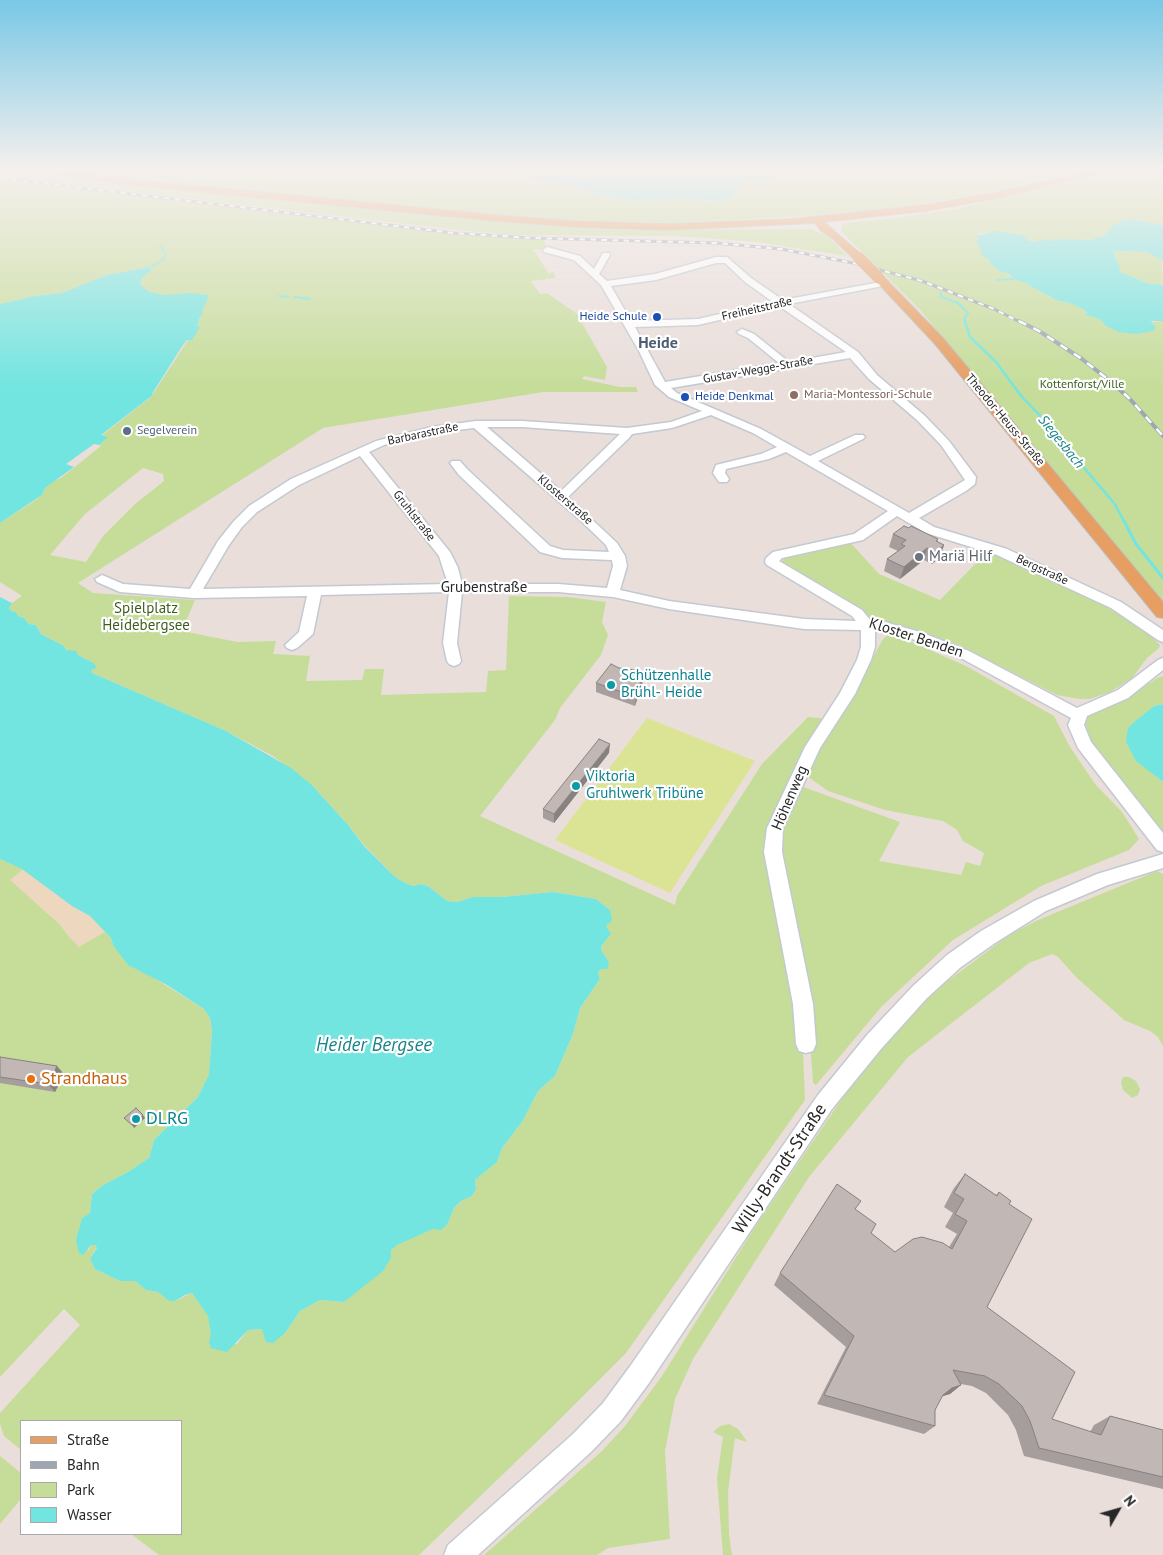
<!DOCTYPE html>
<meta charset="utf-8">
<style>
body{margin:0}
#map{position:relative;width:1163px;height:1555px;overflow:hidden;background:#e9deda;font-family:"PT Sans",sans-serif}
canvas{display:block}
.legend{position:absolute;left:20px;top:1420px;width:162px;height:115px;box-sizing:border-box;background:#fff;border:1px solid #a9a9a9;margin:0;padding:6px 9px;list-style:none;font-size:15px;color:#272727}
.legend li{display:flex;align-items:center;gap:10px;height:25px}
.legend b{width:25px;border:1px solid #a9a9a9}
.north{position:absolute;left:1093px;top:1485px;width:50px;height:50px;-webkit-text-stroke:4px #fff;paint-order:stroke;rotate:52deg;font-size:14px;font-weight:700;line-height:20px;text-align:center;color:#272727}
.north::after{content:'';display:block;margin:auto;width:18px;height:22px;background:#272727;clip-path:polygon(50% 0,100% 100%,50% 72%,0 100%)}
</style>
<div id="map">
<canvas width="1163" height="1555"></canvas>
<ul class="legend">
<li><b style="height:6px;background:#e69e62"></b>Straße</li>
<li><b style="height:6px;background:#9da6b1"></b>Bahn</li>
<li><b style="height:14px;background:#c5dd99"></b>Park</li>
<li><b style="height:14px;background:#73e5e0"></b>Wasser</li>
</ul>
<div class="north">N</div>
</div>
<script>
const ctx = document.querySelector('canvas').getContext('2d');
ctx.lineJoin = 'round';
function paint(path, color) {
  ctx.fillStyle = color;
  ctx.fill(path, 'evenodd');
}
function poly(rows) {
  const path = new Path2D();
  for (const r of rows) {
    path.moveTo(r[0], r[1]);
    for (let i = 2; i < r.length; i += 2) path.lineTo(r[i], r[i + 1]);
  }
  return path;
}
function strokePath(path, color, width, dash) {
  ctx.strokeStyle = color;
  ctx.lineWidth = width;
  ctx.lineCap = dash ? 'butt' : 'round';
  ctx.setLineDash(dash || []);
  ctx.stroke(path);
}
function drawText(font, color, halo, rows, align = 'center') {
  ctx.font = font + ' "PT Sans",sans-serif';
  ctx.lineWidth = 4.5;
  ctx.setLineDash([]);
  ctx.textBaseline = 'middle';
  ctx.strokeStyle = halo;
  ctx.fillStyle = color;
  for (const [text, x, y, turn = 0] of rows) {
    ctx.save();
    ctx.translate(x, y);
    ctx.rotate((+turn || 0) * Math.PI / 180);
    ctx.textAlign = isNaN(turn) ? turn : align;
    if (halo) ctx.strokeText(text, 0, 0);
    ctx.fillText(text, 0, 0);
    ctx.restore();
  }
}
paint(poly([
 [0,168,14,168,153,187,551,226,637,230,810,229,828,236,847,256,757,242,676,236,516,235,457,230,47,182,0,175],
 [56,168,431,168,438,171,508,174,532,178,545,183,559,182,609,197,636,200,689,198,713,201,732,197,741,184,755,180,762,182,777,178,780,173,778,168,1091,168,987,193,908,206,794,217,667,223,541,219,496,215,157,181],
 [1125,168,1163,168,1163,225,1127,219,1105,235,1090,240,1054,239,1055,241,1042,239,1036,242,1030,241,1022,235,989,232,977,234,983,254,1014,279,1025,283,1058,301,1071,303,1085,310,1087,313,1086,315,1100,319,1112,329,1150,331,1151,322,1163,321,1163,613,922,312,841,231,842,225,850,222,889,219,955,209],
 [0,179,454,234,544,240,547,250,533,249,549,274,553,271,556,278,531,281,540,294,547,293,577,314,607,367,605,380,584,376,582,379,620,387,636,387,638,392,543,392,323,428,78,583,93,593,195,600,182,631,237,642,276,641,273,654,310,656,306,681,362,680,365,669,384,669,381,695,486,692,488,671,506,670,509,596,568,597,606,602,602,622,608,635,601,655,560,708,555,720,480,816,675,905,677,896,762,764,808,717,827,719,770,822,802,1030,805,1100,626,1353,549,1430,419,1555,159,1555,131,1534,181,1534,181,1421,21,1421,21,1450,4,1436,0,1424,0,1413,80,1325,64,1309,0,1377,0,859,23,869,72,906,90,916,111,938,113,945,149,975,204,1009,210,1018,212,1030,209,1074,198,1097,154,1140,149,1158,128,1172,103,1185,92,1194,90,1213,82,1218,88,1251,91,1245,95,1245,97,1247,90,1259,95,1269,120,1281,135,1281,146,1290,158,1292,169,1301,175,1301,192,1293,208,1315,212,1334,209,1342,237,1344,248,1330,262,1329,285,1333,300,1311,320,1300,344,1302,391,1258,391,1250,397,1244,433,1229,441,1229,447,1225,454,1208,461,1201,472,1196,476,1189,475,1180,497,1162,502,1148,522,1122,538,1091,555,1076,573,1034,580,1008,600,979,598,973,601,969,609,962,601,950,602,945,611,934,606,926,610,910,596,899,553,892,501,897,473,897,457,902,447,901,428,886,421,884,413,886,405,883,395,877,364,845,349,826,312,785,273,756,226,731,92,673,84,658,66,650,64,646,41,634,36,625,29,624,24,618,18,616,16,612,11,611,9,608,12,603,22,596,0,582,0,523,33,502,42,495,45,488,52,482,61,478,101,446,99,445,107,437,101,436,151,397,197,326,202,312,203,294,162,295,148,291,140,284,141,279,152,270,148,267,107,275,62,293,35,296,0,304],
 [143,468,163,474,164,481,134,505,103,536,86,562,50,555,85,514],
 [1117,251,1147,252,1162,260,1163,285,1147,283,1119,272,1119,264,1113,253],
 [849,541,879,574,940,600,988,551,1108,606,1149,634,1160,645,1159,648,1147,658,1132,678,1110,692,1090,699,1080,699,1057,695,961,646,917,630,871,618,781,565,784,558,788,556],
 [888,635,907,640,966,666,1054,716,1070,747,1095,784,1122,812,1139,839,1129,850,1041,886,953,940,882,1006,816,1085,813,1083,809,1025,781,859,780,837,798,785,900,822,879,861,961,875,966,862,980,866,984,853,963,841,957,830,943,821,885,810,828,791,804,774,826,731,852,696,883,639],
 [1163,676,1163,704,1154,706,1128,728,1153,774,1163,782,1163,832,1126,789,1089,740,1085,720,1094,712,1127,699,1157,678],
 [1157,871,1163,874,1163,1046,1158,1037,1150,1031,1124,1020,1076,977,1058,957,1052,954,1029,963,908,1057,809,1177,693,1359,675,1399,665,1451,670,1539,608,1548,597,1555,484,1555,602,1451,625,1426,662,1376,755,1227,856,1078,929,995,1009,935,1038,920],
 [1123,1077,1129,1077,1136,1081,1140,1089,1138,1095,1132,1098,1123,1090,1121,1082],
 [729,1424,738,1429,746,1440,746,1442,735,1438,728,1492,729,1534,732,1555,723,1555,717,1478,723,1437,713,1432,720,1426],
 [0,1456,21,1473,21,1499,0,1524]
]), '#c5dd99');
paint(poly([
 [23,869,72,906,90,916,105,932,79,947,68,936,59,924,10,880]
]), '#edd7be');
paint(poly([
 [647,718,755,761,670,893,555,840]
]), '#dbe495');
paint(poly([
 [431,168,778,168,780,173,774,179,762,182,755,180,741,184,732,197,713,201,689,198,636,200,609,197,559,182,545,183,532,178,508,174,438,171],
 [1127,219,1163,225,1163,261,1147,252,1117,251,1113,253,1119,264,1120,272,1147,283,1163,285,1163,321,1151,321,1156,328,1153,331,1136,334,1119,332,1106,326,1100,319,1085,315,1087,313,1085,310,1070,303,1058,301,1025,283,1014,279,1009,274,1000,271,990,264,990,260,983,256,977,241,979,239,976,236,996,231,1022,235,1030,241,1036,242,1041,239,1055,241,1054,239,1090,240,1105,235,1113,226],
 [148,267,152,270,141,279,140,284,148,291,162,295,191,293,208,295,208,298,202,311,203,314,200,317,197,326,200,327,192,340,187,340,181,348,152,394,153,395,101,435,108,437,99,445,94,444,66,464,74,467,45,488,42,495,0,523,0,304,35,296,62,293,107,275],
 [0,597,12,603,9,608,11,611,16,612,18,616,24,618,29,624,36,625,41,634,64,646,66,650,76,651,78,655,95,664,96,668,91,670,92,673,226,731,291,768,312,785,349,826,364,846,395,877,405,883,413,886,421,884,428,886,447,901,457,902,473,897,501,897,553,892,596,899,610,910,612,920,606,926,611,934,602,945,601,950,609,962,607,969,601,969,598,973,600,979,580,1008,573,1034,555,1076,538,1091,522,1122,502,1148,497,1162,475,1180,476,1189,472,1196,461,1201,454,1208,447,1225,441,1230,433,1229,397,1245,391,1250,391,1258,383,1271,344,1302,320,1300,300,1311,285,1333,273,1343,266,1342,262,1329,248,1330,227,1352,211,1348,209,1342,211,1334,208,1316,192,1293,185,1295,175,1301,169,1301,158,1292,146,1290,135,1281,120,1281,95,1269,90,1259,97,1248,95,1245,91,1245,83,1255,79,1253,76,1240,82,1218,90,1213,92,1194,103,1185,128,1172,149,1158,154,1140,198,1097,209,1074,212,1030,210,1018,204,1009,167,985,128,965,113,945,111,938,90,916,72,906,22,869,0,859],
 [1163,704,1163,782,1136,761,1126,742,1128,728,1133,723,1154,706]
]), '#73e5e0');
strokePath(poly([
 [160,246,164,251],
 [151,267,163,260,166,253],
 [997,280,1014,279],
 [941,293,941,297,958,303,968,313,964,319,965,323],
 [279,296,288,297],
 [294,297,310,299]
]), '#73e5e0', 2);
strokePath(poly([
 [965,321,970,337,996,362,1022,397,1054,430,1051,434,1080,463,1114,503,1125,523]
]), '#73e5e0', 2.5);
strokePath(poly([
 [1124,521,1136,544,1163,578]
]), '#73e5e0', 3);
const minor = poly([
 [547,247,580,256,594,269,603,253,609,253,610,255,599,274,607,281,655,274,716,257,727,257,751,278,783,300,886,281,888,283,883,286,789,304,858,352,877,375,925,416,949,441,976,477,975,484,966,491,919,518,934,527,1007,549,1121,602,1163,630,1163,642,1158,640,1111,608,997,555,926,533,897,516,863,540,782,558,779,561,862,610,871,621,881,621,920,632,969,651,1077,708,1118,690,1158,660,1163,658,1163,670,1128,698,1087,716,1084,725,1091,742,1163,833,1163,852,1157,850,1078,748,1068,725,1071,718,959,657,910,638,875,630,875,647,871,660,855,694,820,748,783,828,782,852,813,1004,816,1044,813,1051,806,1053,799,1051,796,1044,793,1004,764,852,767,828,805,747,840,693,857,660,861,647,861,630,804,629,669,609,613,597,558,592,462,592,457,643,461,661,459,664,454,666,449,664,447,661,443,643,449,592,321,595,313,634,297,648,292,650,287,648,285,645,299,632,307,596,194,598,120,592,97,582,95,579,102,575,123,584,190,589,218,541,234,521,249,506,291,479,376,441,432,427,476,421,522,421,627,428,671,422,702,411,669,397,655,385,639,351,601,285,574,260,544,252,543,250,547,247],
 [716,263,725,263,745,282,773,302,698,319,631,321,611,286,656,280,716,263],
 [779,306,846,352,789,362,754,334,742,329,737,332,739,334,748,338,779,363,665,382,635,327,698,325,779,306],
 [850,358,869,379,917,420,941,445,965,480,909,513,818,461,863,439,865,437,863,435,855,435,810,456,761,429,677,393,671,388,850,358],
 [711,415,753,433,777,447,761,454,716,465,713,473,719,482,727,482,729,479,725,473,726,469,769,459,786,452,888,511,854,534,773,552,766,558,765,562,767,565,852,616,856,621,804,619,669,601,620,590,627,566,625,556,617,543,568,497,629,438,632,434,672,428,711,415],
 [487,427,522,427,620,434,561,491,487,427],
 [474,428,578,518,606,545,609,552,563,550,550,546,467,469,460,461,452,461,450,463,459,475,540,552,562,558,612,560,613,566,607,588,558,584,462,584,458,568,450,552,369,452,384,445,432,433,474,428],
 [360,456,439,556,448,584,203,589,229,545,242,527,257,512,299,485,360,456],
 [1163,854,1163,868,1108,885,1046,911,995,943,961,967,927,998,881,1049,832,1109,649,1383,621,1421,591,1452,478,1555,444,1555,448,1545,573,1434,603,1403,631,1365,818,1095,867,1035,913,986,947,955,981,931,1034,901,1097,874,1163,854]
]);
const major = poly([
 [29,168,53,168,130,179,495,215,576,221,667,224,791,219,925,205,993,193,1100,168,1117,168,1115,170,993,199,925,211,824,222,862,255,863,257,858,260,854,259,832,238,821,231,815,223,667,230,576,227,495,221,130,185,34,171,29,168],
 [879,275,883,276,943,338,1163,602,1163,618,1157,617,935,344,875,280,873,278,875,276,879,275]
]);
strokePath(minor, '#c2c9d1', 3);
strokePath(major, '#bebebe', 2);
paint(minor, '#fff');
paint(major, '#e69e62');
const railFar1 = poly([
 [0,178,454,233,532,238,716,243,781,249,853,263,922,281,994,309,1022,323]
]);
const rail = poly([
 [1019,321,1039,331,1082,359,1110,381,1129,398,1163,436]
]);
strokePath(railFar1, '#9da6b1', 3);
strokePath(rail, '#9da6b1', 4);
strokePath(railFar1, '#fff', 2, [5.5]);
strokePath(rail, '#fff', 2.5, [8]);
const majorBridge = poly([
 [858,257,879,278]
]);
strokePath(majorBridge, '#bebebe', 12, []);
strokePath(majorBridge, '#e69e62', 11);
paint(poly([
 [909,528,938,539,937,542,944,545,940,557,932,564,924,560,900,579,884,571,887,559,898,551,889,547,893,534],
 [619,668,644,671,643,681,635,706,596,692,596,683],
 [609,753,554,823,543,818,543,809],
 [0,1057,64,1074,55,1092,0,1083],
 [965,1174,996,1195,999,1192,1009,1204,987,1307,1052,1419,1090,1432,1094,1425,1110,1416,1163,1430,1163,1489,1024,1456,1016,1430,1008,1415,986,1393,972,1386,961,1384,961,1385,950,1394,942,1396,935,1410,935,1426,924,1434,817,1404,846,1347,774,1285,780,1273,856,1210,871,1233,895,1252,949,1247,957,1234,945,1227,953,1213,944,1207,954,1188]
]), '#a69e9d');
paint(poly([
 [944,545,940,557,932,564,936,552],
 [927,548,924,560,900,579,904,567],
 [644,671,643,681,635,706,636,697],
 [610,744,609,753,554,823,554,814],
 [57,1066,64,1074,55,1092,48,1084],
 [143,1115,145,1118,134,1128,132,1125],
 [961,1385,950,1394,940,1397,952,1388]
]), '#87817f');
const building = poly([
 [904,526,909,528,911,526,938,539,936,541,944,545,936,552,927,548,904,567,887,559,905,546,901,544,906,540,893,534,904,526],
 [611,664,619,668,644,671,636,697,596,683,611,664],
 [599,739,610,744,554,814,543,809,599,739],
 [0,1057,57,1066,48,1084,0,1077,0,1057],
 [136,1108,143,1115,132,1125,124,1118,136,1108],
 [965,1174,997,1196,999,1192,1011,1201,1009,1204,1032,1219,987,1307,1075,1372,1052,1419,1101,1435,1110,1416,1163,1430,1163,1477,1039,1448,1030,1421,1022,1406,999,1384,985,1376,953,1370,961,1385,952,1388,943,1395,935,1410,935,1426,824,1395,854,1336,780,1273,837,1184,861,1201,855,1209,876,1224,871,1233,895,1252,913,1239,922,1237,943,1243,952,1249,967,1221,955,1214,964,1199,954,1193,965,1174]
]);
paint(building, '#c1b8b6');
strokePath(building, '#87817f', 1);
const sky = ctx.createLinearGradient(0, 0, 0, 386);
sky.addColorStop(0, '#79c8e5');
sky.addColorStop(0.44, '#f5f0ee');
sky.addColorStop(1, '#f5f0ee00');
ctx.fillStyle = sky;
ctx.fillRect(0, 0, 1163, 386);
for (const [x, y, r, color] of [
 [657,317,5,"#1a4fb4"],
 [794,395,5,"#8d6e63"],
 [685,397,5,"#1a4fb4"],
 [127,431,5,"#5c6f8a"],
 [919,557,5,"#6b7280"],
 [611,685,5,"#0f9aa8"],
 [576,786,5,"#0f9aa8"],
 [31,1079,5,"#e8710a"],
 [136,1119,5,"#0f9aa8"]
]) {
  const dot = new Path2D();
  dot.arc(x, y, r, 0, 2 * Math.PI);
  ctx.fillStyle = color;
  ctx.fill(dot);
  strokePath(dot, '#fff', 2);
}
drawText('12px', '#272727', '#fff', [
 ["Freiheitstraße",757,309,-13],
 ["Gustav-Wegge-Straße",758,370,-10],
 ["Theodor-Heuss-Straße",1005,420,50],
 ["Barbarastraße",423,434,-12],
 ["Klosterstraße",565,500,41],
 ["Gruhlstraße",414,516,52],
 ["Bergstraße",1042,570,25]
]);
drawText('12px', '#164399', '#fff', [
 ["Heide Schule",647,317],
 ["Heide Denkmal",695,397,"left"]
], 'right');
drawText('12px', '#3f5e1e', '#fff', [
 ["Kottenforst/Ville",1082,385]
]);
drawText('12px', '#785e54', '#fff', [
 ["Maria-Montessori-Schule",804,395]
], 'left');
drawText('12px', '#4e5e75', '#fff', [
 ["Segelverein",137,431]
], 'left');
drawText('italic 14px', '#168387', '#fff', [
 ["Siegesbach",1061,442,51]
]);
drawText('15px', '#5b616d', '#fff', [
 ["Mariä Hilf",929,557]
], 'left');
drawText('15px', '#272727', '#fff', [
 ["Grubenstraße",484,588],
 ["Kloster Benden",916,638,18],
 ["Höhenweg",790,798,-67]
]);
drawText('15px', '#3f5e1e', '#fff', [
 ["Spielplatz",146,609],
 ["Heidebergsee",146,626]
]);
drawText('15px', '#0d838f', '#fff', [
 ["Schützenhalle",621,676],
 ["Brühl- Heide",621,693],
 ["Viktoria",586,777],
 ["Gruhlwerk Tribüne",586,794]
], 'left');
drawText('bold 16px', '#4b5f74', '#fff', [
 ["Heide",658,343]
]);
drawText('18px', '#c56008', '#fff', [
 ["Strandhaus",41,1079]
], 'left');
drawText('18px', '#0d838f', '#fff', [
 ["DLRG",146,1119]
], 'left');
drawText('18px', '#272727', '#fff', [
 ["Willy-Brandt-Straße",780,1169,-56]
]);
drawText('italic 19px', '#168387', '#fff', [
 ["Heider Bergsee",374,1046]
]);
</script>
